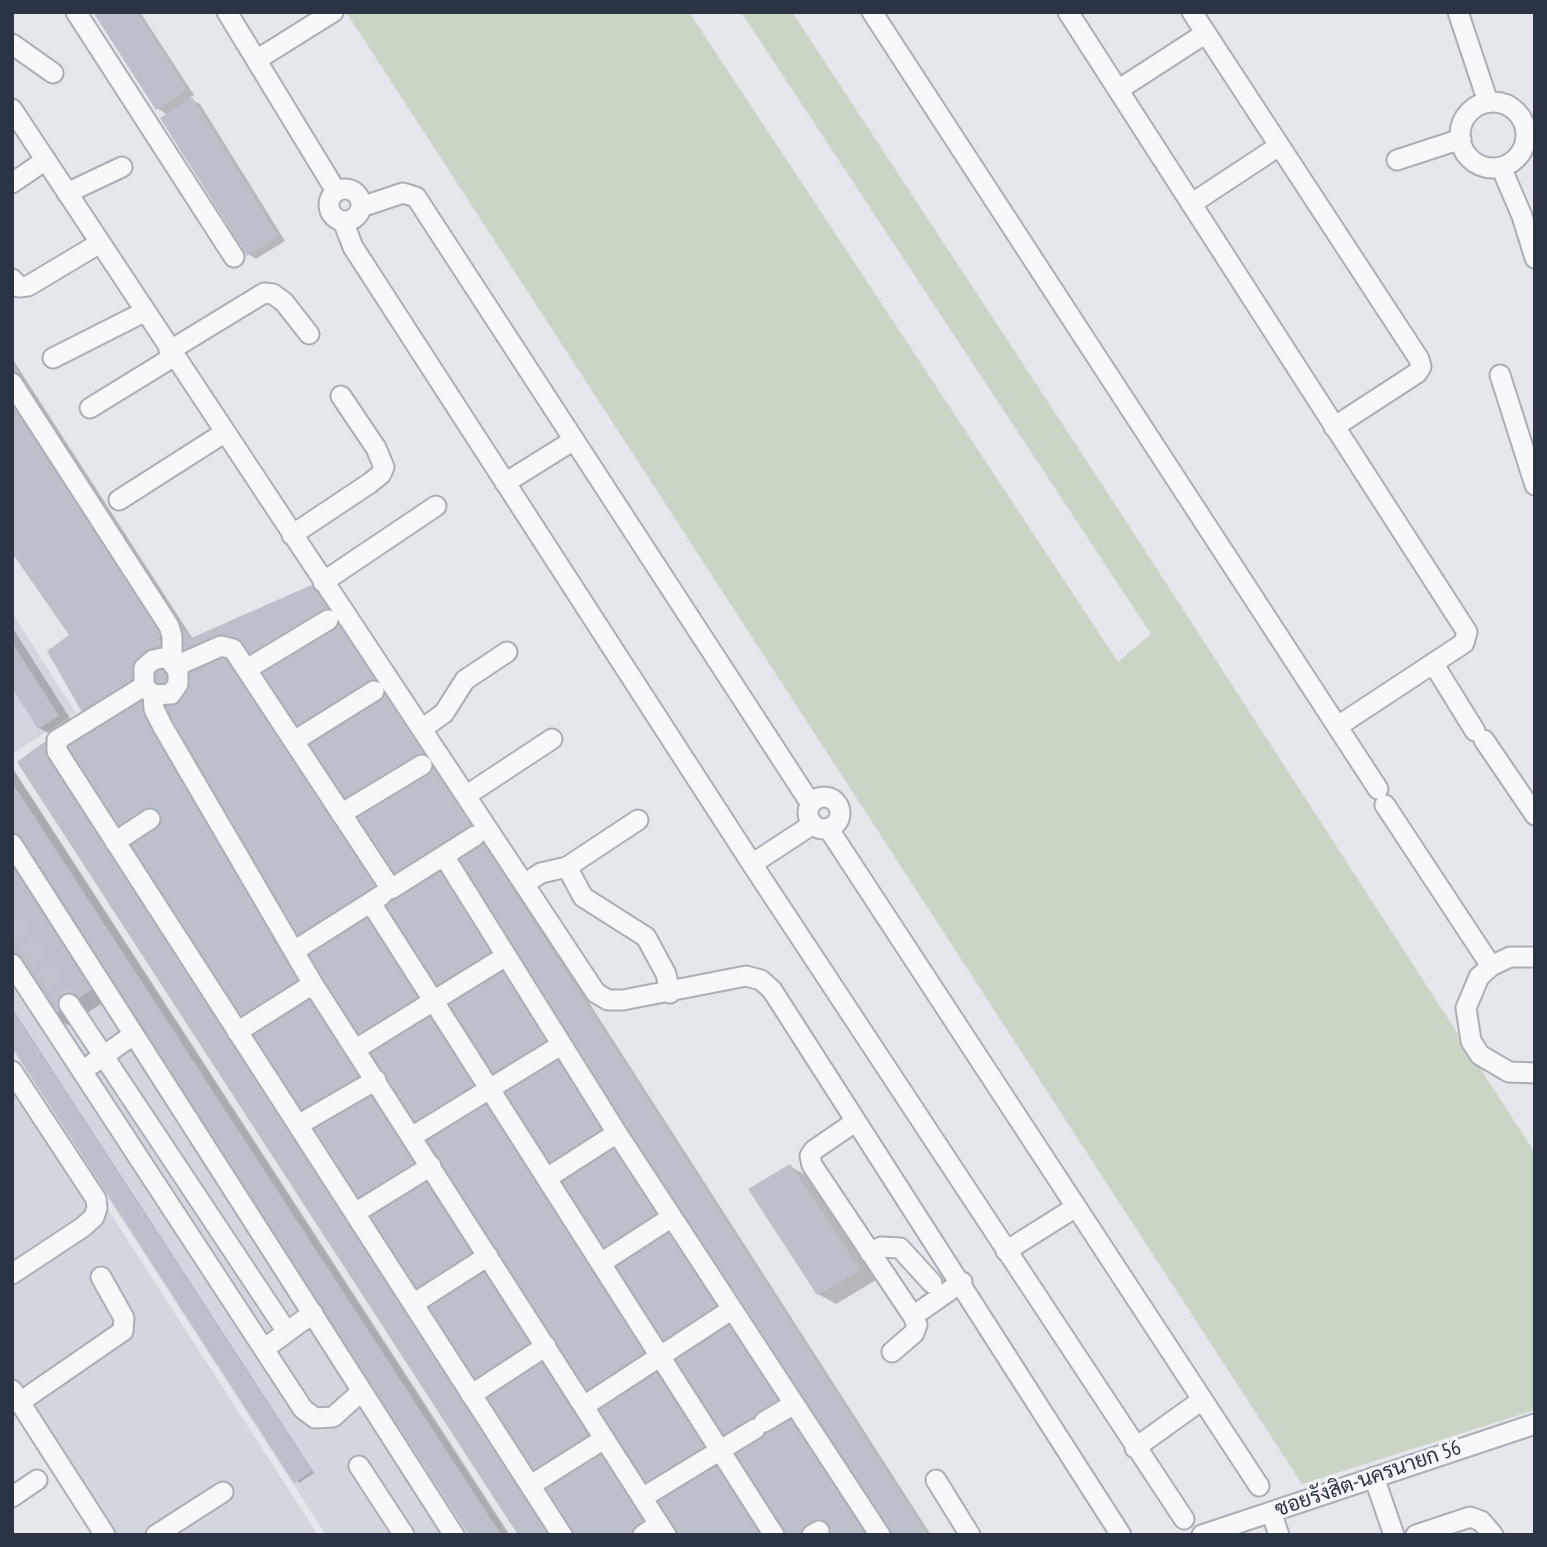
<!DOCTYPE html>
<meta charset="utf-8">
<style>
body{margin:0}
#map{position:relative;width:1547px;height:1547px;overflow:hidden;background:#e4e7ec;font-family:"PT Sans Narrow",sans-serif}
canvas{display:block}
.frame{position:absolute;inset:0;border:14px solid #2b3445;pointer-events:none}
</style>
<div id="map">
<canvas width="1547" height="1547"></canvas>
<div class="frame"></div>
</div>
<script>
const ctx = document.querySelector('canvas').getContext('2d');
ctx.lineJoin = 'round';
function paint(path, color) {
  ctx.fillStyle = color;
  ctx.fill(path, 'evenodd');
}
function poly(rows) {
  const path = new Path2D();
  for (const r of rows) {
    if (r.length === 3) {
      path.moveTo(r[0] + r[2], r[1]);
      path.arc(r[0], r[1], r[2], 0, 2 * Math.PI);
      continue;
    }
    path.moveTo(r[0], r[1]);
    for (let i = 2; i < r.length; i += 2) path.lineTo(r[i], r[i + 1]);
  }
  return path;
}
function strokePath(path, color, width, dash) {
  ctx.strokeStyle = color;
  ctx.lineWidth = width;
  ctx.lineCap = dash ? 'butt' : 'round';
  ctx.setLineDash(dash || []);
  ctx.stroke(path);
}
function drawText(font, color, halo, rows, align = 'center') {
  ctx.font = font + ' "PT Sans Narrow",Sarabun,sans-serif';
  ctx.lineWidth = 6;
  ctx.setLineDash([]);
  ctx.textBaseline = 'middle';
  ctx.strokeStyle = halo;
  ctx.fillStyle = color;
  for (const [text, x, y, turn = 0] of rows) {
    ctx.save();
    ctx.translate(x, y);
    ctx.rotate((+turn || 0) * Math.PI / 180);
    ctx.textAlign = isNaN(turn) ? turn : align;
    if (halo) ctx.strokeText(text, 0, 0);
    ctx.fillText(text, 0, 0);
    ctx.restore();
  }
}
paint(poly([
 [12,613,76,713,12,754],
 [12,768,508,1535,326,1535,12,1049],
 [12,1061,318,1535,92,1535,12,1411]
]), '#d2d6de');
paint(poly([
 [346,12,689,12,1118,662,1151,634,741,12,792,12,1109,495,1535,1153,1535,1410,1302,1484]
]), '#c9d6c5');
paint(poly([
 [95,12,140,12,194,95,189,98,200,104,285,241,256,259,248,254,168,115,158,109],
 [12,358,193,639,324,590,931,1535,520,1535,55,737,39,728,12,685,12,627,73,723,85,714,72,635,12,550],
 [12,767,510,1535,471,1535,12,827],
 [12,849,109,999,68,1025,51,1015,12,955],
 [12,1008,314,1473,299,1483,12,1044],
 [790,1166,807,1176,876,1280,836,1304,818,1294]
]), '#0003');
paint(poly([
 [93,12,137,12,187,90,156,110],
 [192,97,278,236,247,256,160,118],
 [12,363,189,639,316,583,928,1535,518,1535,17,762,83,714,47,651,69,635,12,553],
 [12,642,59,716,38,729,12,688],
 [12,782,500,1533,497,1535,469,1535,12,830],
 [12,864,93,989,50,1017,12,959],
 [12,1009,312,1471,294,1483,12,1047],
 [790,1164,860,1270,817,1295,748,1189]
]), '#bbc0ca');
strokePath(poly([
 [12,919,69,1004]
]), '#bfc3cb', 19, [19, 10]);
const minor = poly([
 [76,12,234,257],
 [227,12,336,191],
 [872,12,1378,789],
 [1068,12,1467,632,1464,643,1338,726],
 [1192,12,1419,359,1421,367,1417,373,1334,427],
 [1458,12,1488,102],
 [12,44,53,73],
 [258,59,333,12],
 [1118,90,1206,33],
 [1493,135,33],
 [12,109,596,993,608,1000,623,1000,746,976,761,980,772,990,1121,1535],
 [1397,160,1461,139],
 [1501,167,1522,216,1535,258],
 [12,183,46,160],
 [345,205,16],
 [67,193,122,167],
 [1191,204,1279,146],
 [361,207,403,193,416,197,811,804],
 [343,221,353,247,752,864,1184,1519],
 [12,279,19,287,28,286,100,243],
 [169,351,264,293,273,294,284,302,309,334],
 [53,358,144,312],
 [1500,375,1535,485],
 [12,383,169,626,172,636,172,656],
 [90,408,173,357],
 [505,483,574,440],
 [119,500,224,433],
 [292,535,370,483,381,474,384,467,376,448,341,396],
 [323,582,436,506],
 [172,656,171,662,178,671,178,684,171,694,153,695,144,686,144,668,153,660,172,656],
 [1433,663,1475,731],
 [176,666,221,646,233,649,391,889,475,836],
 [247,669,328,620],
 [144,686,57,740,57,751,562,1535],
 [153,695,154,709,163,727,313,984,666,1535],
 [422,729,444,713,465,680,507,652],
 [1484,740,1535,815],
 [294,741,374,691],
 [467,795,552,739],
 [824,813,16],
 [1385,805,1491,966],
 [341,814,422,765],
 [828,828,1259,1486],
 [115,842,150,819],
 [12,844,454,1535],
 [444,856,617,1133,880,1535],
 [752,864,813,824],
 [567,867,638,820],
 [524,884,541,873,567,867,583,897,646,937,666,974,670,993],
 [371,903,774,1535],
 [294,951,382,895],
 [1535,957,1510,957,1491,966,1479,977,1466,1008,1471,1041,1480,1055,1509,1072,1535,1073],
 [12,964,303,1409,315,1418,333,1417,362,1391],
 [69,1004,287,1332],
 [237,1032,313,984],
 [356,1049,506,956],
 [92,1064,133,1035],
 [12,1071,96,1199,97,1208,94,1217,83,1227,12,1274],
 [855,1122,814,1150,810,1156,812,1165,913,1316],
 [298,1125,376,1080],
 [413,1136,561,1045],
 [547,1178,617,1133],
 [355,1213,431,1166],
 [1006,1251,1076,1207],
 [870,1253,881,1247,900,1248,932,1283],
 [601,1263,672,1217],
 [413,1304,488,1256],
 [264,1349,313,1313],
 [892,1352,914,1333,917,1325,913,1316,962,1282],
 [12,1390,105,1535],
 [471,1395,546,1346],
 [20,1402,123,1331,124,1318,101,1277],
 [584,1406,731,1310],
 [764,1422,794,1404],
 [1135,1448,1202,1400],
 [359,1466,404,1535],
 [1374,1477,1394,1535],
 [936,1480,970,1535],
 [531,1485,604,1439],
 [12,1497,37,1480],
 [642,1498,755,1429],
 [1271,1512,1279,1535],
 [156,1535,223,1492],
 [643,1535,659,1524],
 [812,1535,819,1531],
 [1202,1535,1535,1424],
 [1416,1535,1470,1517,1481,1521,1493,1535]
]);
strokePath(minor, '#a9aeb7', 23);
strokePath(minor, '#f7f8fa', 19);
drawText('21px', '#2b3445', '#f4f6f9', [
 ["ซอยรังสิต-นครนายก 56",1368,1479,-19]
]);
</script>
